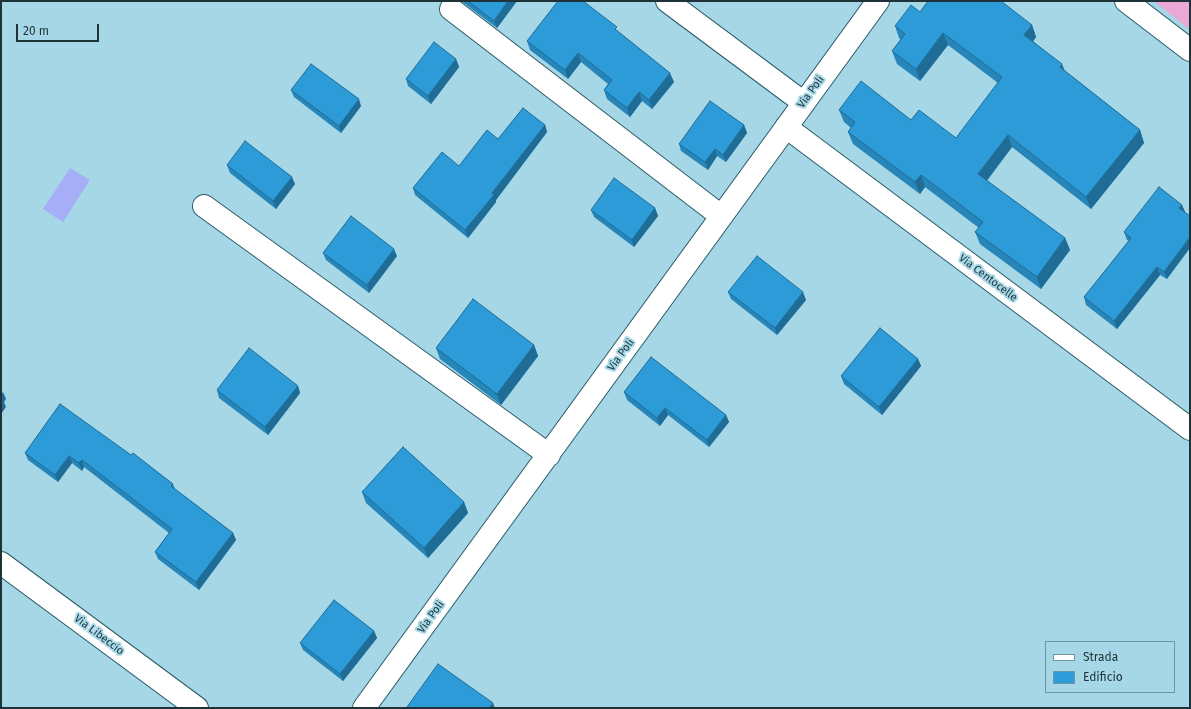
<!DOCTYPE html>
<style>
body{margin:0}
#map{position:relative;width:1191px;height:709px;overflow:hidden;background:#a5d7e6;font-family:"Fira Sans",sans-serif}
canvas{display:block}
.frame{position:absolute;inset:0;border:2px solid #1e3238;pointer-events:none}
.legend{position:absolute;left:1045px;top:641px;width:130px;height:52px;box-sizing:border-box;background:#a5d7e6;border:1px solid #6f95a0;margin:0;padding:5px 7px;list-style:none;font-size:12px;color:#1e3238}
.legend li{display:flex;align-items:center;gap:8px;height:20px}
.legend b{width:20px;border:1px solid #6f95a0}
.scale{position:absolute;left:16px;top:24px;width:83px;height:18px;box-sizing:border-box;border:2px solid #1e3238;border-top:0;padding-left:5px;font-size:12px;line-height:14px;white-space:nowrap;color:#1e3238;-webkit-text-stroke:3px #a5d7e6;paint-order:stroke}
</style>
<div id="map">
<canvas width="1191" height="709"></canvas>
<div class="frame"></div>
<ul class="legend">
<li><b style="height:5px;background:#fff"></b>Strada</li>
<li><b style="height:11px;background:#2c9bd7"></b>Edificio</li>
</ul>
<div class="scale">20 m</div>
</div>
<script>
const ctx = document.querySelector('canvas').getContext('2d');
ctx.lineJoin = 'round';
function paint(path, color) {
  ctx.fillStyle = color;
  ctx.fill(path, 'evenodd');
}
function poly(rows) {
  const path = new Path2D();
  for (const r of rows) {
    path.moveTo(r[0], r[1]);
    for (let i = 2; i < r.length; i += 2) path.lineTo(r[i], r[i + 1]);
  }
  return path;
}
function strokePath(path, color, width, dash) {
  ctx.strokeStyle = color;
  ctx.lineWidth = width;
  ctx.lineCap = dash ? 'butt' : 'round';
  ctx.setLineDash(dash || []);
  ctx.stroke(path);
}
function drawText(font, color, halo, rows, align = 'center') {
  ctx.font = font + ' "Fira Sans",sans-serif';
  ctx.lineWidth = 4;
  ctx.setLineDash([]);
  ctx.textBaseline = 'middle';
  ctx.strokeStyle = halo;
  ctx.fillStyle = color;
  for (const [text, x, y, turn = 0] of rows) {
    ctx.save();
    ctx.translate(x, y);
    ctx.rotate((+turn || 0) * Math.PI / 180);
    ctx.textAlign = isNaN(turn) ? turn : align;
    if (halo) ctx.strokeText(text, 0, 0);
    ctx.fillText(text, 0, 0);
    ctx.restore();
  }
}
paint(poly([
 [1154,1,1190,1,1190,30]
]), '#e9a8d5');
paint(poly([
 [70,168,90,180,63,222,43,209]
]), '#a5aef7');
const minor = poly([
 [667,1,804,103],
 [451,9,721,216],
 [786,127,1190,429],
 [204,206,549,455],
 [1,563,197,708],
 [364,708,878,1]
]);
const tertiary = poly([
 [1126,1,1190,50]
]);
strokePath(minor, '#2b5b68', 24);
strokePath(tertiary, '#2b5b68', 24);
strokePath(minor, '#fff', 22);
strokePath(tertiary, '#fff', 22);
paint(poly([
 [461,1,517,1,497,28],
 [920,12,1032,25,1036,37,1033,41,1065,71,1140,130,1144,143,1091,209,1012,147,987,181,1065,238,1070,250,1041,289,980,244,975,232,979,228,925,187,920,194,853,144,848,132,851,128,844,122,839,110,911,120,956,138,998,83,948,45,920,81,897,64,892,51,901,40,899,38,895,26],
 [619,32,674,82,652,109,642,101,630,117,607,99,604,90,608,84,581,62,568,79,530,50,527,41],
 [456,59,459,67,431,104,408,86,406,79],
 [291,90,361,106,341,133,294,97],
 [545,125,547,132,496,200,496,202,468,238,415,195,413,188,459,166,498,139],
 [744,125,747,133,726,162,717,156,708,170,681,151,679,144],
 [227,165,295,184,276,209,230,173],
 [1182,205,1185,212,1167,279,1160,275,1117,329,1086,305,1084,297,1129,241,1127,240,1124,232],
 [655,208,658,216,634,247,594,217,591,210],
 [323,253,397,256,369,293,326,260],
 [728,292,806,300,777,335,731,299],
 [534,345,538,356,501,405,440,359,436,348],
 [918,359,921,366,882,415,844,384,841,376],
 [298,386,300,393,268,435,219,398,217,390],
 [624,392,726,415,729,422,709,447,668,415,660,426,627,400],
 [25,453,131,455,173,484,175,489,233,533,236,540,199,590,158,559,155,552,169,533,84,467,82,471,72,463,58,482,28,460],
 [362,492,464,502,468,513,428,558,366,503],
 [374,631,377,638,343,681,303,650,300,643]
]), '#2685b9');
paint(poly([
 [508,1,517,1,497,28,494,21],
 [1032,25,1036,37,1029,47,1024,35],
 [943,33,948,45,920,81,916,69],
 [578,53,581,62,568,79,565,70],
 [456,59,459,67,431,104,428,96],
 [1062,64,1067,76,1060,67],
 [670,73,674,82,652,109,649,100],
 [639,92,642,101,630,117,627,108],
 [359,99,361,106,341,133,339,126],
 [545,125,547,132,496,200,496,202,468,238,465,230,492,193],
 [744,125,747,133,726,162,723,155],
 [1140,130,1144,143,1091,209,1086,197],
 [1008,135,1012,147,982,186,978,174],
 [715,149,717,156,708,170,705,162],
 [921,175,925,187,920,194,915,182],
 [292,177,295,184,276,209,273,201],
 [1182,205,1185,212,1179,208],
 [655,208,658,216,634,247,632,240],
 [1190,237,1190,248,1167,279,1164,272],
 [1065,238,1070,250,1041,289,1037,277],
 [394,249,397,256,369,293,367,285],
 [1157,267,1160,275,1117,329,1114,321],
 [803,292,806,300,777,335,775,328],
 [534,345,538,356,501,405,497,394],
 [918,359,921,366,882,415,879,407],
 [298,386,300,393,268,435,265,427],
 [3,392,6,399,4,402,6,407,1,414,1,395],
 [665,408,668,415,660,426,657,418],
 [726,415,729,422,709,447,707,440],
 [69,456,72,463,58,482,55,475],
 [82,460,84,467,82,471,79,463],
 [464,502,468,513,428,558,424,548],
 [233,533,236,540,199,590,196,582],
 [374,631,377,638,343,681,340,674],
 [493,703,495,708,489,708]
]), '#1f6c96');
const building = poly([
 [468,1,508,1,494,21,468,1],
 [558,1,583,1,617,27,615,29,670,73,649,100,639,92,627,108,604,90,612,80,578,53,565,70,527,41,558,1],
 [928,1,1001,1,1032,25,1024,35,1062,64,1060,67,1140,130,1086,197,1008,135,978,174,1065,238,1037,277,975,232,983,222,921,175,915,182,848,132,855,122,839,110,861,81,911,120,919,110,956,138,1002,77,943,33,916,69,892,51,905,34,895,26,911,5,920,12,928,1],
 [434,42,456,59,428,96,406,79,434,42],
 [311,64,359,99,339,126,291,90,311,64],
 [710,101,744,125,723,155,715,149,705,162,679,144,710,101],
 [523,108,545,125,492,193,494,195,465,230,413,188,442,152,459,166,487,130,498,139,523,108],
 [245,141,292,177,273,201,227,165,245,141],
 [614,178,655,208,632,240,591,210,614,178],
 [1159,187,1182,205,1179,208,1190,216,1190,237,1164,272,1157,267,1114,321,1084,297,1131,238,1124,232,1159,187],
 [351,216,394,249,367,285,323,253,351,216],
 [757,256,803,292,775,328,728,292,757,256],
 [473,299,534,345,497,394,436,348,473,299],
 [880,328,918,359,879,407,841,376,880,328],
 [249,348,298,386,265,427,217,390,249,348],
 [651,357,726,415,707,440,665,408,657,418,624,392,651,357],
 [1,398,3,400,1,403,1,398],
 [60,404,131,455,133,453,173,484,171,486,233,533,196,582,155,552,172,529,82,460,79,463,69,456,55,475,25,453,60,404],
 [403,447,464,502,424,548,362,492,403,447],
 [334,600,374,631,340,674,300,643,334,600],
 [438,664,493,703,489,708,409,708,407,707,438,664]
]);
paint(building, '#2c9bd7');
strokePath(building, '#1f6c96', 1);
drawText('11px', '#1e3238', '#a5d7e6', [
 ["Via Poli",811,92,-54],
 ["Via Centocelle",988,278,37],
 ["Via Poli",621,355,-54],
 ["Via Poli",431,617,-54],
 ["Via Libeccio",99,635,37]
]);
</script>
